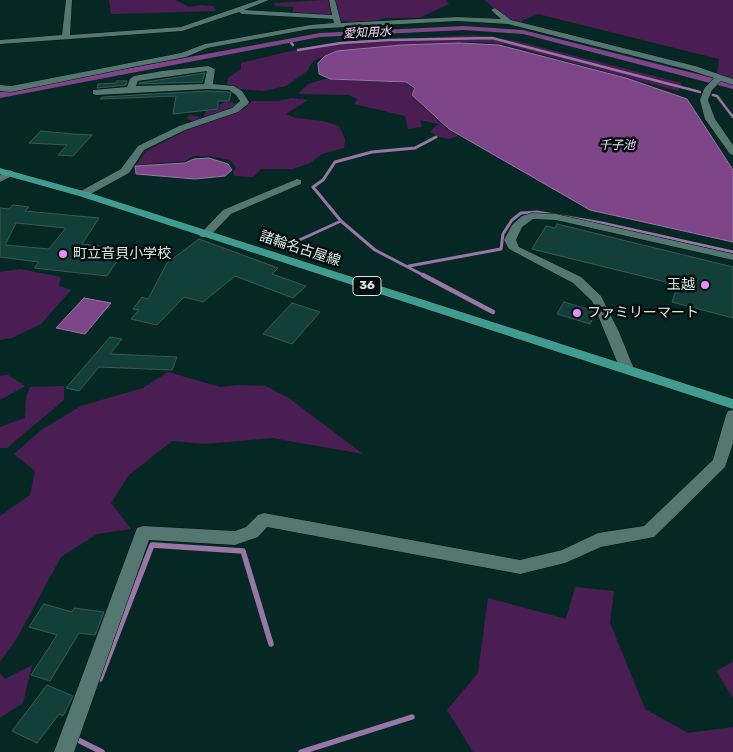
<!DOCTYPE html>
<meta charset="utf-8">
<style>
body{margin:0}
canvas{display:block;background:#052824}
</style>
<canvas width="733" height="752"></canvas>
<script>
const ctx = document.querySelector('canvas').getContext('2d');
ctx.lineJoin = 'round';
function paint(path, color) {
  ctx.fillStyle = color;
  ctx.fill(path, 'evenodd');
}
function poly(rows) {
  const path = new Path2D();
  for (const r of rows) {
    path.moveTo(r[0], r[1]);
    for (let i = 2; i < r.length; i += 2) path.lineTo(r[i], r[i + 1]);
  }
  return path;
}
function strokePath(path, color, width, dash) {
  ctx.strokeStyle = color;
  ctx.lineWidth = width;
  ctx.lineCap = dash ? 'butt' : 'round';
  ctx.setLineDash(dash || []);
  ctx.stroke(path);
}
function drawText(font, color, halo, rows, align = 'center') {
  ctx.font = font + ' Rubik,"Noto Sans JP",sans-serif';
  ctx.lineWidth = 5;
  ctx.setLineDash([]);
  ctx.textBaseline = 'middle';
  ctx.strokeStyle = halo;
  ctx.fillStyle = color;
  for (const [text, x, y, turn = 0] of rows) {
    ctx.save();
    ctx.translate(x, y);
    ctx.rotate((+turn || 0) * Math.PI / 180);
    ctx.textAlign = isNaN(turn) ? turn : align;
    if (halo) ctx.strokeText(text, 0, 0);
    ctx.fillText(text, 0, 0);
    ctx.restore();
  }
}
paint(poly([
 [109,0,176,0,189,7,201,5,213,6,216,11,111,14],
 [325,0,446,0,449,4,419,18,386,18,376,21,352,22,292,13,294,7,275,6,274,3],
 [484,0,733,0,733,79,717,75,719,59,538,14,517,23,510,21],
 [474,35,516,41,682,83,678,91,503,44,474,42,400,45,336,51,313,61,307,71,286,86,263,91,240,89,227,84,228,78,241,69,241,63,282,53,330,43],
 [325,79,405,83,414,88,411,95,447,129,458,136,449,139,440,137,430,132,438,124,420,120,422,127,408,129,405,116,354,104,358,99,349,95,298,94,308,84],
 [291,98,308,100,286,114,295,118,323,121,339,126,345,139,344,148,322,154,310,163,293,169,261,169,253,177,235,176,233,173,236,167,230,160,209,156,193,156,185,161,136,165,146,151,203,122,244,109,252,101,279,101],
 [224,102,231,102,239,105,192,123,193,121,186,118,190,115,203,118,206,111,220,109,219,105],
 [20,269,61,277,59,286,71,290,41,324,12,338,0,340,0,272],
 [168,372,220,387,239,385,266,386,290,399,363,454,272,438,205,444,172,441,129,475,111,503,131,529,97,534,61,557,17,638,0,662,0,516,30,495,35,471,14,454,41,430,81,406,143,388],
 [8,375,25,386,0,400,0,376],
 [64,386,64,400,7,448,0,448,0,427,25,418,26,397,30,387],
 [575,587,614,591,610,623,645,709,688,733,733,727,733,752,473,752,447,710,478,673,488,598,566,619],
 [733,662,733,698,716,671],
 [32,665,23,703,0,718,0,673,5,679]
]), '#4a1e53');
const water = poly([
 [459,43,499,45,626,78,687,99,733,170,733,242,590,210,449,129,412,95,415,88,406,82,330,79,319,74,318,63,325,56,337,51,401,45,459,43],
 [209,158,228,164,232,170,225,176,195,179,136,174,135,166,185,163,194,159,209,158],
 [84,298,111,303,85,334,56,328,84,298]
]);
paint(water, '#7e4589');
strokePath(water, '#9976a5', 1);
strokePath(poly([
 [289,40,293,45],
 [298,50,341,43,389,40,492,38,700,92],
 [713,95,717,96,733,117]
]), '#9976a5', 2.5);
strokePath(poly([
 [284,247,341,221],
 [409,266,501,249,503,234,512,220,521,213,537,212,602,223,733,252],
 [425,276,375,250,341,221,313,187,323,180,335,162,372,152,415,148,436,137]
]), '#9976a5', 3);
strokePath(poly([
 [423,275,493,312]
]), '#9976a5', 4.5);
strokePath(poly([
 [100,679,152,545,243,551,271,644],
 [77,737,76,739,102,752],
 [301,752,412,717]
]), '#9976a5', 5.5);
paint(poly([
 [464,26,523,30,733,83,733,89,523,34,464,30,320,37,0,98,0,92,320,33,464,26]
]), '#7e4589');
const building = poly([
 [205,73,202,82,139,84,139,83,205,73],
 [117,81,127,81,126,85,97,88,98,84,116,83,117,81],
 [208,91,228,92,231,93,229,101,218,101,218,109,173,114,176,96,100,99,102,97,208,91],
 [41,131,73,134,92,135,73,156,58,155,67,145,29,143,41,131],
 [13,205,29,207,25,211,99,218,82,244,125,249,107,276,34,268,39,262,0,257,0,208,9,209,13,205],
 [16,223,66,228,49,249,5,245,16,223],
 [557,224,733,267,733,318,672,302,678,285,532,249,546,226,555,228,557,224],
 [199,239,278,268,272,274,306,286,293,298,235,276,203,302,184,297,157,325,131,319,139,310,133,309,142,297,148,299,167,263,199,239],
 [564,302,594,311,595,314,590,324,557,314,564,302],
 [292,303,320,312,292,344,263,334,292,303],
 [110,337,122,339,110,354,177,357,172,370,99,367,79,391,66,388,110,337],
 [44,604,72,612,74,608,104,612,95,635,79,633,50,681,31,675,57,635,29,627,44,604],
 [47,685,73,696,63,716,59,714,37,743,12,731,47,685]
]);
paint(building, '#123f39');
strokePath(building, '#395a55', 1);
const minor = poly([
 [66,0,72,0,70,35,181,27,259,0,269,0,244,10,332,15,329,0,335,0,341,23,457,17,501,19,491,10,495,8,511,20,695,66,733,79,733,85,721,81,712,90,708,100,715,119,733,145,733,155,730,154,705,119,700,100,704,89,714,78,689,70,508,24,457,21,310,29,207,48,186,57,133,67,11,92,0,91,0,85,11,86,181,53,205,44,310,25,334,23,333,19,242,14,239,12,182,31,0,44,0,40,62,35,66,0],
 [208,66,215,69,213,84,234,86,242,91,249,102,248,104,238,112,185,130,144,150,129,173,87,196,79,196,79,192,121,169,138,146,179,126,232,108,240,101,236,95,229,90,208,89,96,95,93,94,93,90,127,87,130,79,134,76,162,71,208,66],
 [207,71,204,84,136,86,138,81,207,71],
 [10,170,15,173,14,175,0,182,0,175,10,170],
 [297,179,301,180,301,184,231,214,209,237,201,237,199,235,223,210,297,179],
 [532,213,556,214,733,254,733,260,556,220,533,219,522,227,516,240,519,247,581,277,601,296,619,332,634,369,627,374,620,369,592,301,573,283,509,249,504,240,512,225,522,216,532,213],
 [733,410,733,443,725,467,654,537,601,547,565,563,520,574,267,527,258,537,235,545,149,540,74,752,54,752,137,528,143,526,235,531,246,527,258,515,264,513,520,560,562,550,598,533,644,526,713,460,726,415,728,411,733,410]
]);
const primary = poly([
 [0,168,87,192,733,399,733,409,79,196,0,174,0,168]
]);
strokePath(minor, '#00100d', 1);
strokePath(primary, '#00100d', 1);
paint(minor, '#557771');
paint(primary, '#419c90');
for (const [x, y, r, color] of [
 [63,254,5,"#ea8dfc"],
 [705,285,5,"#ea8dfc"],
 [577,313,5,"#ea8dfc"]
]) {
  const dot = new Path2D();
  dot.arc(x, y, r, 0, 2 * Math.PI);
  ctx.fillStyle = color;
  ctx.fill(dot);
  strokePath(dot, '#030e0c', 2);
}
drawText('italic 12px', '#f5d5fb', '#030e0c', [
 ["愛知用水",367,33,-3],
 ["千子池",617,146]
]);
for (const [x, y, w] of [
 [367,286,28]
]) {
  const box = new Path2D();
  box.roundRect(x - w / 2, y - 9.5, w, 19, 4);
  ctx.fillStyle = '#030e0c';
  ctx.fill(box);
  strokePath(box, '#d8eae7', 1);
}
drawText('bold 12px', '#d8eae7', null, [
 ["36",367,286]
]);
drawText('14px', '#d8eae7', '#030e0c', [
 ["諸輪名古屋線",300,249,18]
]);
drawText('14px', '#d8eae7', '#030e0c', [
 ["町立音貝小学校",73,254],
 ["玉越",695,285,"right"],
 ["ファミリーマート",587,313]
], 'left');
</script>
